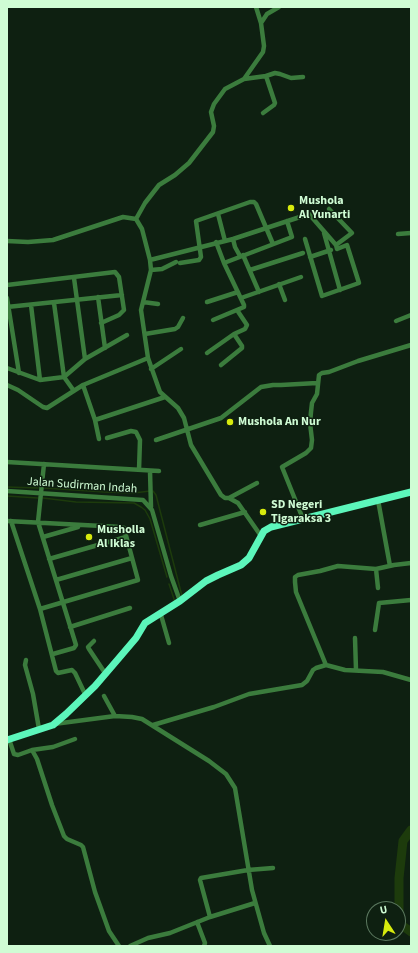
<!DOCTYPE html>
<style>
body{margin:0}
#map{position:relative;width:418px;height:953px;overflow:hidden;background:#0e2011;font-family:"Source Sans 3",sans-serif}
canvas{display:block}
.frame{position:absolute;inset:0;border:8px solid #cffcd4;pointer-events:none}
.north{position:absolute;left:366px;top:901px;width:40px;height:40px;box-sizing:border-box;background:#0e2011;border:1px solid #5b785f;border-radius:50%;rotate:348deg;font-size:11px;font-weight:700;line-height:16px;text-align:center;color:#cffcd4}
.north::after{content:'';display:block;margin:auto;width:14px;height:18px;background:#d7eb0d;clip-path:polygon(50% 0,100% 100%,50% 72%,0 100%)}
</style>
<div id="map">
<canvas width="418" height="953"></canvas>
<div class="frame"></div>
<div class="north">U</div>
</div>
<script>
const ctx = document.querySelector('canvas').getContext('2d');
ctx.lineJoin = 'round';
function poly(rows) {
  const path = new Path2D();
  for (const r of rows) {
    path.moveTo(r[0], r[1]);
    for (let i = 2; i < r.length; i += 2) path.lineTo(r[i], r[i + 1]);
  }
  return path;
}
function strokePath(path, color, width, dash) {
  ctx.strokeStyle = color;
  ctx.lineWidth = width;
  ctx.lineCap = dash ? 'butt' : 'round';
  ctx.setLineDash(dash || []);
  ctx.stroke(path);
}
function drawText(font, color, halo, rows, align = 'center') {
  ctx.font = font + ' "Source Sans 3",sans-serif';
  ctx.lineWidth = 3;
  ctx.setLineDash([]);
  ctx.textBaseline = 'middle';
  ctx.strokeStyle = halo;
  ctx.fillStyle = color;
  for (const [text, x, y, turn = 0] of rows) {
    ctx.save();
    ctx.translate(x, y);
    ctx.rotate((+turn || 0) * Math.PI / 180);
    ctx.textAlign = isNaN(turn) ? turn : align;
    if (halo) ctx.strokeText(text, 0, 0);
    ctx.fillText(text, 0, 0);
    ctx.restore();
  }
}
strokePath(poly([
 [7,487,38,488],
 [44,488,105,492,134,493,150,491],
 [153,491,156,495,182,596],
 [7,496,38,498],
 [43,498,76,502,134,503,141,507,145,510,150,519,167,577],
 [169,584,175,602]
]), '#1d3b0c', 1.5);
strokePath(poly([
 [411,830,403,841,399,878,399,923,411,932]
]), '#1d3b0c', 9);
strokePath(poly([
 [256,7,261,23],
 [266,76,275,73,280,74,291,78,303,77],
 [244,79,266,76,275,103,274,105,263,113],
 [329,209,352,233,336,245],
 [218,214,225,241],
 [136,219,145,203,159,185,175,175,189,163,213,132,214,126,211,112,214,104,225,89,244,79,263,52,264,46,261,23,267,14,279,7],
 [324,233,340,290],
 [398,234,411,233],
 [233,239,235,247,240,256],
 [7,241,28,242,53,240,123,217,136,219,142,229,150,260,151,270,141,310,148,358,160,392,178,408,184,418,191,445,221,495,225,498,229,498,238,503,261,536],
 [243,255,259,292],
 [310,257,331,250],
 [150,260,233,239,309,214,336,245,337,249,347,245,359,283,322,296,305,239],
 [180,263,199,260,201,257,196,221,250,202,254,202,256,204,273,244],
 [224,263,292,237,287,221],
 [151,270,162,269,176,262],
 [250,270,303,253],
 [74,278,85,359],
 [279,284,285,300],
 [7,285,115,272,119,277,124,310,119,315,101,323],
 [98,297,105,348],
 [7,298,19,373],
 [241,298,301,277],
 [143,302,158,304],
 [207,302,238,292],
 [54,303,64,377,74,391],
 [31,305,40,380],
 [7,307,122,295],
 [213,320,244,307,244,305,224,263,216,242],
 [396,321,411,315],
 [145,334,175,329,178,327,183,318],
 [207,353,234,334],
 [221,365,242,348,242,346,234,334,245,329,247,325,237,310],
 [7,368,40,380,64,377,85,359,127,335],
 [151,369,181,349],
 [7,385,18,390,43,407,47,408,83,385,148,358],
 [83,385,95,420,99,439],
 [95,420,165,397],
 [107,438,131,431,136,432,140,440,139,470],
 [156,440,221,418,261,387,273,385,281,385,317,383],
 [7,462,159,471],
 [44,464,38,522,76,645,74,648,53,654],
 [150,471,151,507],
 [7,491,143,500,152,510,171,576,180,601],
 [229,498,257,483],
 [378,500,390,566],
 [303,519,282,467,306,453,311,448,312,440,310,423,311,412,312,403,317,394,319,375,322,373,329,372,358,361,411,345],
 [7,521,121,527,124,528,138,580,40,609],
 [11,521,40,609,56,671,58,673,72,670,75,673,85,694],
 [200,525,245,512],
 [43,537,78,527],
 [49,559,126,537],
 [411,563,394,565,376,569,338,566,320,571,298,575,295,577,295,582,296,592,326,665,345,670,383,672,411,680],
 [376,569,378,588],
 [56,580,132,558],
 [161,615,169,643],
 [70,627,130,608],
 [375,630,379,603,411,600],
 [355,638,356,670],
 [94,641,88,647,89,649,105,673],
 [26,660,25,665,33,694,39,729],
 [104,696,115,716],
 [54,724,115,716,132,717,142,719,209,761,226,774,235,788,252,890,264,933,270,946],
 [153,725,214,707,249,694,302,685,307,681,313,670,316,668,326,665],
 [9,739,14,754,18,755,32,750,37,759,52,805,64,836,67,839,81,845,83,847,95,892,109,931,119,946],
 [32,750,53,747,75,739],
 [210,917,255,903],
 [197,922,205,943,204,946],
 [130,946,148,938,170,933,210,917,200,880,201,878,248,870,273,868]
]), '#3b7c3d', 4.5);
strokePath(poly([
 [7,740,53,725,66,714,95,686,119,658,136,638,145,623,180,601,206,581,218,575,241,565,249,558,264,531,271,527,411,492]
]), '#5cf6bb', 7);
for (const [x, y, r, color] of [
 [291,208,4,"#d7eb0d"],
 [230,422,4,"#d7eb0d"],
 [263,512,4,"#d7eb0d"],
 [89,537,4,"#d7eb0d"]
]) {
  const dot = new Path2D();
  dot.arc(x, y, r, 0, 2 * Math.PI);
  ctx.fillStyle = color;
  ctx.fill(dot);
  strokePath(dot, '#0e2011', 1.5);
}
drawText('bold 12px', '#cffcd4', '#0e2011', [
 ["Mushola",299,201],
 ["Al Yunarti",299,215],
 ["Mushola An Nur",238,422],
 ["SD Negeri",271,505],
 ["Tigaraksa 3",271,519],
 ["Musholla",97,530],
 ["Al Iklas",97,544]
], 'left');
drawText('12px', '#cffcd4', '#0e2011', [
 ["Jalan Sudirman Indah",82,486,4]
]);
</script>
